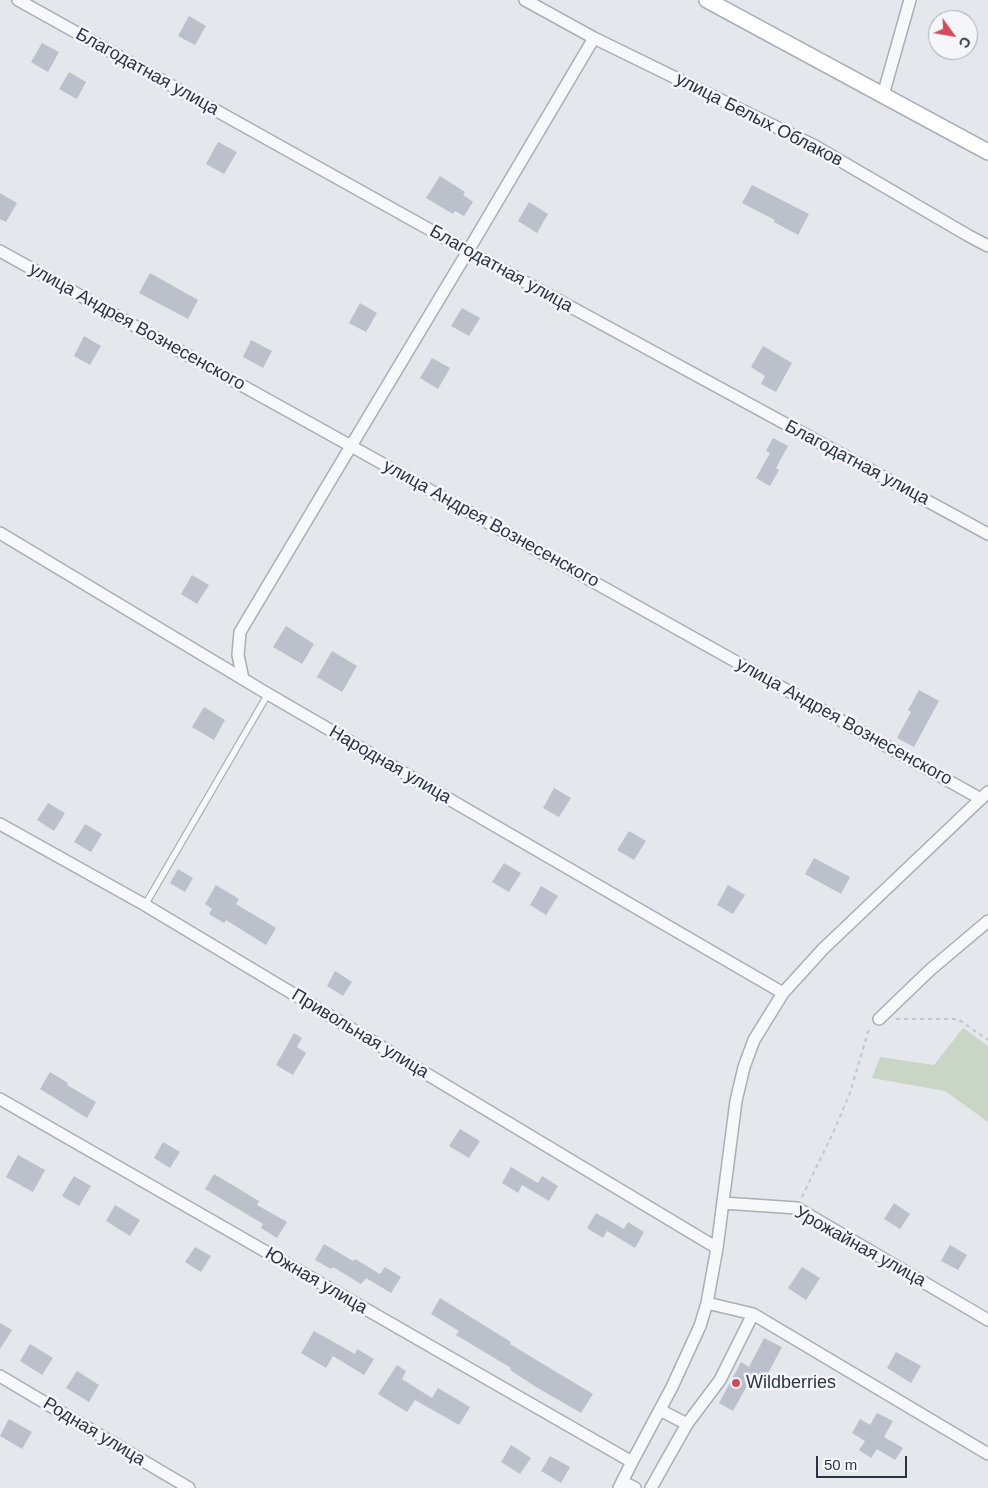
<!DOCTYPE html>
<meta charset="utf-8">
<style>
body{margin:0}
#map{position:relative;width:988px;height:1488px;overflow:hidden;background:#e4e7ec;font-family:Helvetica,sans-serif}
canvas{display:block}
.north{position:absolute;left:928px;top:10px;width:50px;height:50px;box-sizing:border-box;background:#f4f6f9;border:1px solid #a4a8b1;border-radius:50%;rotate:122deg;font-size:14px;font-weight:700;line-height:20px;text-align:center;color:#2b3445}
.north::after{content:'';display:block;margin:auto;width:18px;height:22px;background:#d1495b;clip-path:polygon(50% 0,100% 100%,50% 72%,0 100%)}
.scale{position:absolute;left:816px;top:1456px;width:91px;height:22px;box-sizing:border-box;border:2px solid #2b3445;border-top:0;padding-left:6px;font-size:15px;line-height:18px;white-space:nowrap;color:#2b3445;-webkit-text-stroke:4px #f4f6f9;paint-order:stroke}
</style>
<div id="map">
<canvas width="988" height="1488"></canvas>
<div class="north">С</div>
<div class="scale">50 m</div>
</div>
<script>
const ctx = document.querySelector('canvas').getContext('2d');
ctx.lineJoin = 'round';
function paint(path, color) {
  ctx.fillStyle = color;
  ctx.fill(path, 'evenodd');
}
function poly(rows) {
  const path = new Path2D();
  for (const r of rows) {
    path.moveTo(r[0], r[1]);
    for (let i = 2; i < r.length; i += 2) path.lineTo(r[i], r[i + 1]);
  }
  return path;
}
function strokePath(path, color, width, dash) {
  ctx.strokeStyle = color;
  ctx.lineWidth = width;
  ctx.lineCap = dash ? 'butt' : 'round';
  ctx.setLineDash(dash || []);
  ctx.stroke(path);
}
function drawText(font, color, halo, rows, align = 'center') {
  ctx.font = font + ' Helvetica,sans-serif';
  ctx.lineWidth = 5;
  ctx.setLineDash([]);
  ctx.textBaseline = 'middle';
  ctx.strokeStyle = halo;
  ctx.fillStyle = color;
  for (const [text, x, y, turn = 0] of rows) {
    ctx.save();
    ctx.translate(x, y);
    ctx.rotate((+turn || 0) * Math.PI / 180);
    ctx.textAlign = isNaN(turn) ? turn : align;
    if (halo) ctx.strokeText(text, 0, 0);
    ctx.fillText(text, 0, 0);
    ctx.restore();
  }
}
paint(poly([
 [963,1028,988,1046,988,1122,945,1091,872,1078,880,1057,934,1065]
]), '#c9d6c5');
paint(poly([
 [189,16,206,26,195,45,178,36],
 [42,43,59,52,48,72,31,62],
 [69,72,86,82,77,99,59,89],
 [218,142,237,152,224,174,206,164],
 [440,176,465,192,463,195,473,202,464,216,455,211,453,214,426,198],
 [752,185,809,214,798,235,774,222,775,220,742,203],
 [0,193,17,203,6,222,0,219],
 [529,202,548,214,537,233,518,221],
 [150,273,198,300,188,319,139,293],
 [360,303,377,313,366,332,349,323],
 [462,308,480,318,469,336,451,326],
 [84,336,101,346,90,365,74,356],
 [251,340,272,351,263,368,243,357],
 [763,346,792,363,776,392,761,384,765,376,751,367],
 [432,358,450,368,438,389,420,378],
 [773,438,788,446,776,468,779,470,770,486,756,478,770,453,766,451],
 [192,575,209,585,197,604,181,594],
 [286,626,314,644,302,664,273,647],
 [332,651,357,666,342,692,317,677],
 [919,690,939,701,914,747,897,738,911,712,908,710],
 [204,707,225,720,214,740,192,727],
 [554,788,571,798,559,817,543,808],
 [48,803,65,813,54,831,37,820],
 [85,824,102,834,91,852,74,842],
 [629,831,646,841,634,860,617,850],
 [814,858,850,877,841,894,805,874],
 [504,863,521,873,509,892,492,882],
 [178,869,193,878,185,892,170,883],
 [216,885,239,899,236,904,276,928,266,945,226,920,224,923,209,914,212,909,205,904],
 [728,885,745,895,733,914,717,905],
 [541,886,558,896,546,915,530,905],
 [335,971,352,982,343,996,327,986],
 [294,1033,302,1038,297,1047,306,1053,293,1075,276,1065],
 [50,1072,68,1083,67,1085,96,1102,87,1118,40,1089],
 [460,1129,480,1141,469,1158,449,1146],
 [163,1142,180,1152,170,1168,154,1158],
 [18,1155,45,1170,33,1192,6,1177],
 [511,1167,538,1183,542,1176,558,1186,549,1201,522,1185,518,1193,502,1183],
 [214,1174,259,1201,257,1205,287,1222,277,1238,261,1228,263,1224,205,1189],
 [74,1176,91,1186,79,1206,62,1196],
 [894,1203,910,1214,900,1229,884,1219],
 [115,1205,140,1220,130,1236,106,1221],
 [596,1213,624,1229,628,1222,644,1232,635,1248,607,1231,603,1238,587,1228],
 [324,1244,353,1261,355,1259,380,1274,385,1267,401,1277,391,1293,366,1278,361,1284,333,1267,331,1269,315,1260],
 [950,1245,967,1255,958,1270,941,1261],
 [195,1247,211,1256,201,1272,185,1262],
 [802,1267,820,1278,806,1300,788,1288],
 [440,1298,511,1342,510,1344,538,1361,593,1394,581,1413,536,1387,510,1370,511,1368,456,1335,459,1331,431,1314],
 [0,1323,12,1330,0,1349],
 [314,1331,355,1354,357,1349,374,1359,364,1375,333,1356,326,1368,301,1353],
 [764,1338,782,1347,765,1379,754,1373,733,1411,719,1403,741,1362,749,1367],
 [30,1344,53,1358,42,1375,20,1361],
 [896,1352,921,1366,911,1383,887,1368],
 [397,1365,406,1371,402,1379,432,1398,438,1388,470,1407,459,1425,415,1400,407,1412,378,1394],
 [77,1371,99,1385,89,1402,66,1388],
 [877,1413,893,1421,884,1437,903,1448,895,1460,877,1449,871,1458,859,1450,865,1441,852,1433,860,1419,870,1425],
 [9,1419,32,1432,22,1449,0,1436],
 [511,1445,531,1458,520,1474,501,1462],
 [550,1456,570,1467,561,1483,541,1471]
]), '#bbc0ca');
const lane = poly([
 [145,905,268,694]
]);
const street = poly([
 [18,0,468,251,988,534],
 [525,0,594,38,815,146,969,236,988,246],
 [883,95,910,0],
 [0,251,351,446,981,799],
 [0,533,268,694,783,993],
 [243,679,238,655,240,632,351,446,468,251,594,38],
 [0,824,145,905,717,1248],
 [879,1019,930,970,988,921],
 [0,1099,632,1462],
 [723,1203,797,1208,988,1320],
 [707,1303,753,1314,988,1454],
 [0,1376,189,1488],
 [660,1410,687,1424],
 [623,1482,635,1488],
 [619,1488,632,1462,672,1387,700,1326,707,1303,717,1248,736,1101,744,1067,754,1040,783,993,823,949,988,792],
 [651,1488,687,1424,720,1380,753,1314]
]);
const secondary = poly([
 [707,0,988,152]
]);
strokePath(lane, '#a9aeb7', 8);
strokePath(street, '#a9aeb7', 14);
strokePath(secondary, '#a9aeb7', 18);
strokePath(poly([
 [896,1019,958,1019,988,1040],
 [802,1197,833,1133,850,1093,868,1032,871,1028]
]), '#c2c5cb', 2, [4, 4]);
strokePath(lane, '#f7f8fa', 5.5);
strokePath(street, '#f7f8fa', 11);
strokePath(secondary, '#fff', 15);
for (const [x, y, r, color] of [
 [736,1383,5,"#d1495b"]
]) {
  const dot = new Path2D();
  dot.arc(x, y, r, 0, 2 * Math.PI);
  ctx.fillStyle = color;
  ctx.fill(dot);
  strokePath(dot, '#f4f6f9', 2);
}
drawText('18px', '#2b3445', '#f4f6f9', [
 ["Благодатная улица",147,72,29],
 ["улица Белых Облаков",759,120,27],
 ["Благодатная улица",501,269,29],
 ["улица Андрея Вознесенского",137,327,29],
 ["Благодатная улица",857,463,28],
 ["улица Андрея Вознесенского",491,524,29],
 ["улица Андрея Вознесенского",844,722,29],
 ["Народная улица",390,765,30],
 ["Привольная улица",360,1034,31],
 ["Урожайная улица",860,1247,29],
 ["Южная улица",316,1281,30],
 ["Родная улица",94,1432,31]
]);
drawText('18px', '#2b3445', '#f4f6f9', [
 ["Wildberries",746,1383]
], 'left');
</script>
